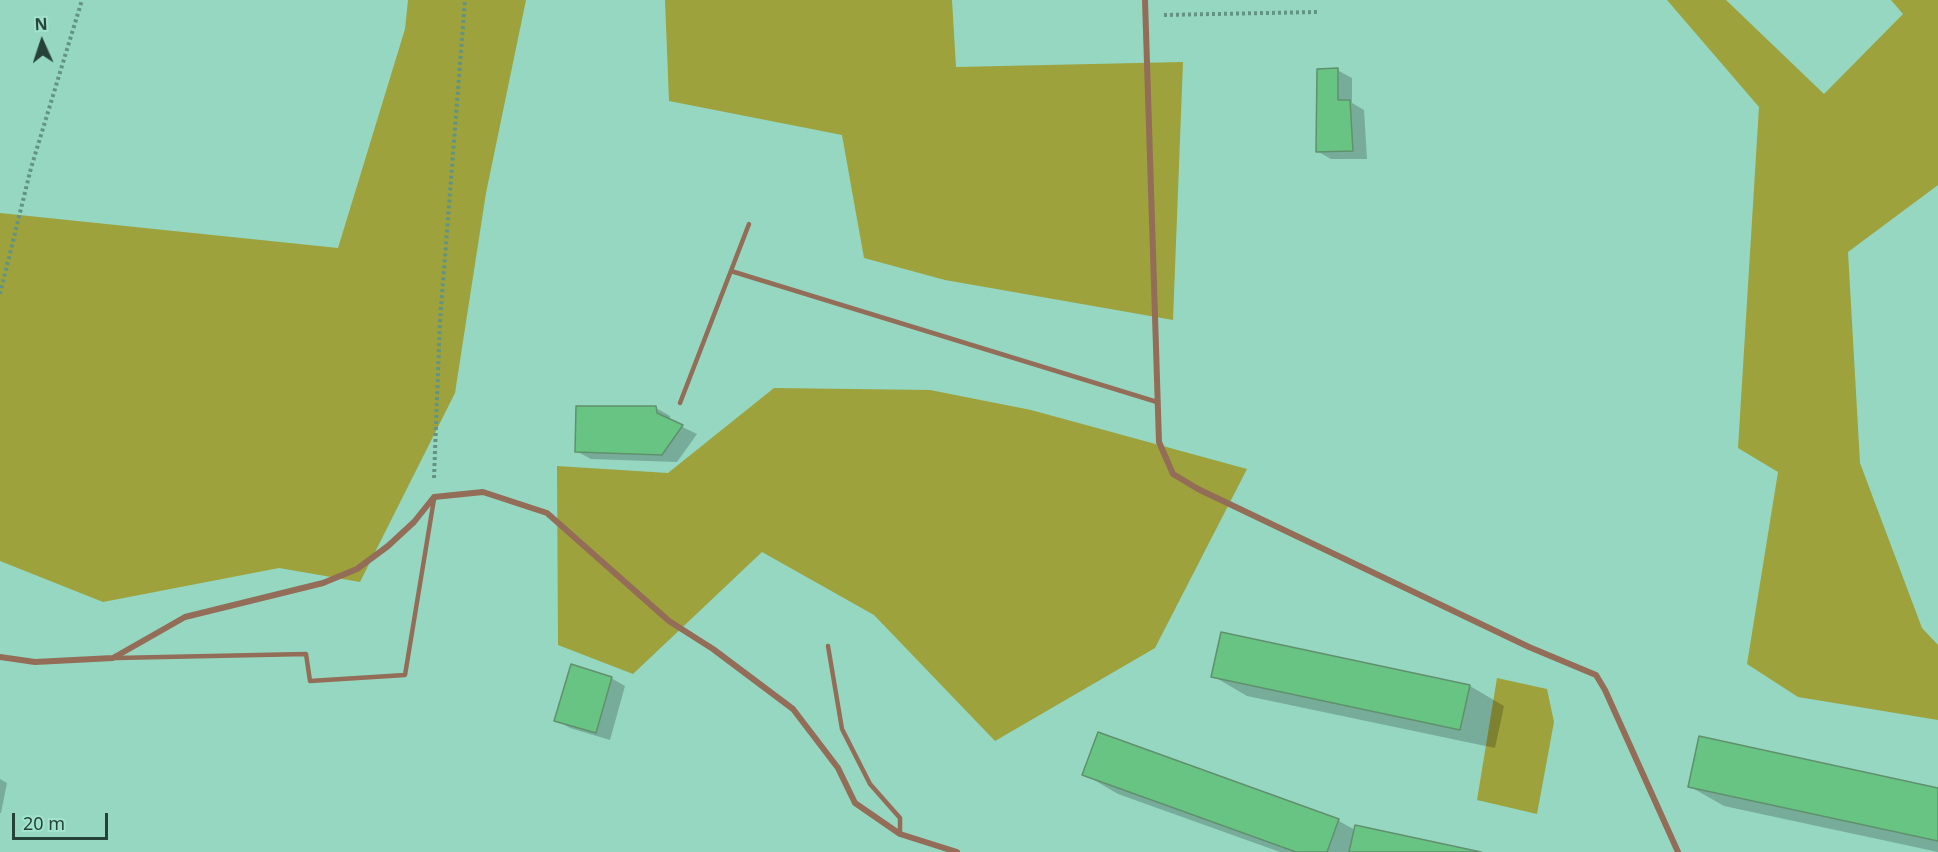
<!DOCTYPE html>
<style>
body{margin:0}
#map{position:relative;width:1938px;height:852px;overflow:hidden;background:#95d7c1;font-family:"Noto Sans",sans-serif}
canvas{display:block}
.north{position:absolute;left:12px;top:12px;width:60px;height:60px;-webkit-text-stroke:4px #a2e4ce;paint-order:stroke;rotate:357deg;font-size:16px;font-weight:700;line-height:24px;text-align:center;color:#264138}
.north::after{content:'';display:block;margin:auto;width:21px;height:27px;background:#264138;clip-path:polygon(50% 0,100% 100%,50% 72%,0 100%)}
.scale{position:absolute;left:12px;top:813px;width:96px;height:27px;box-sizing:border-box;border:3px solid #264138;border-top:0;padding-left:8px;font-size:18px;line-height:21px;white-space:nowrap;color:#264138;-webkit-text-stroke:4px #a2e4ce;paint-order:stroke}
</style>
<div id="map">
<canvas width="1938" height="852"></canvas>
<div class="north">N</div>
<div class="scale">20 m</div>
</div>
<script>
const ctx = document.querySelector('canvas').getContext('2d');
ctx.lineJoin = 'round';
function paint(path, color) {
  ctx.fillStyle = color;
  ctx.fill(path, 'evenodd');
}
function poly(rows) {
  const path = new Path2D();
  for (const r of rows) {
    path.moveTo(r[0], r[1]);
    for (let i = 2; i < r.length; i += 2) path.lineTo(r[i], r[i + 1]);
  }
  return path;
}
function strokePath(path, color, width, dash) {
  ctx.strokeStyle = color;
  ctx.lineWidth = width;
  ctx.lineCap = dash ? 'butt' : 'round';
  ctx.setLineDash(dash || []);
  ctx.stroke(path);
}
paint(poly([
 [408,0,526,0,486,193,455,393,360,582,279,568,103,602,0,561,0,213,338,248,405,29],
 [665,0,952,0,956,67,1183,62,1173,320,945,280,864,258,842,135,669,101],
 [1667,0,1726,0,1824,94,1903,14,1891,0,1938,0,1938,185,1848,252,1860,463,1922,628,1938,645,1938,720,1798,697,1747,664,1778,472,1738,448,1759,107],
 [774,388,930,390,1031,410,1247,469,1155,648,995,741,874,615,762,552,633,674,558,645,557,466,668,473],
 [1497,678,1547,689,1554,722,1537,814,1477,800]
]), '#9da23d');
paint(poly([
 [1337,70,1352,78,1352,103,1364,110,1367,159,1331,159,1317,151],
 [656,408,670,416,670,421,697,434,677,462,591,459,576,451],
 [1213,676,1470,686,1504,706,1495,748,1247,696],
 [611,678,625,686,610,740,570,728,556,720],
 [1099,734,1339,821,1355,830,1474,852,1280,852,1118,794,1084,774],
 [0,779,7,783,1,813,0,813],
 [1689,786,1938,790,1938,852,1724,806]
]), '#0003');
const building = poly([
 [1338,68,1338,100,1350,100,1353,151,1316,152,1317,69,1338,68],
 [576,406,656,406,657,413,683,425,662,455,575,452,576,406],
 [1221,632,1470,685,1460,730,1211,677,1221,632],
 [571,664,612,677,596,733,554,721,571,664],
 [1098,732,1339,819,1327,852,1296,852,1082,775,1098,732],
 [1699,736,1938,788,1938,841,1688,787,1699,736],
 [1355,825,1481,852,1349,852,1355,825]
]);
paint(building, '#68c483');
strokePath(building, '#61906d', 1.5);
strokePath(poly([
 [1164,15,1317,12],
 [0,294,31,168,82,0],
 [434,478,440,321,465,0]
]), '#639483', 4, [3, 3]);
strokePath(poly([
 [731,271,1157,402],
 [680,403,749,224],
 [828,646,842,729,870,784,900,818,900,834],
 [116,658,306,654,310,681,405,675,434,499]
]), '#936d57', 4.5);
strokePath(poly([
 [1145,0,1159,442,1173,474,1198,489,1529,647,1596,675,1605,690,1678,852],
 [0,657,35,662,113,658,185,617,323,583,357,569,388,546,414,522,434,497,483,492,547,513,669,621,713,649,793,709,838,768,855,803,900,834,957,852]
]), '#936d57', 6);
</script>
